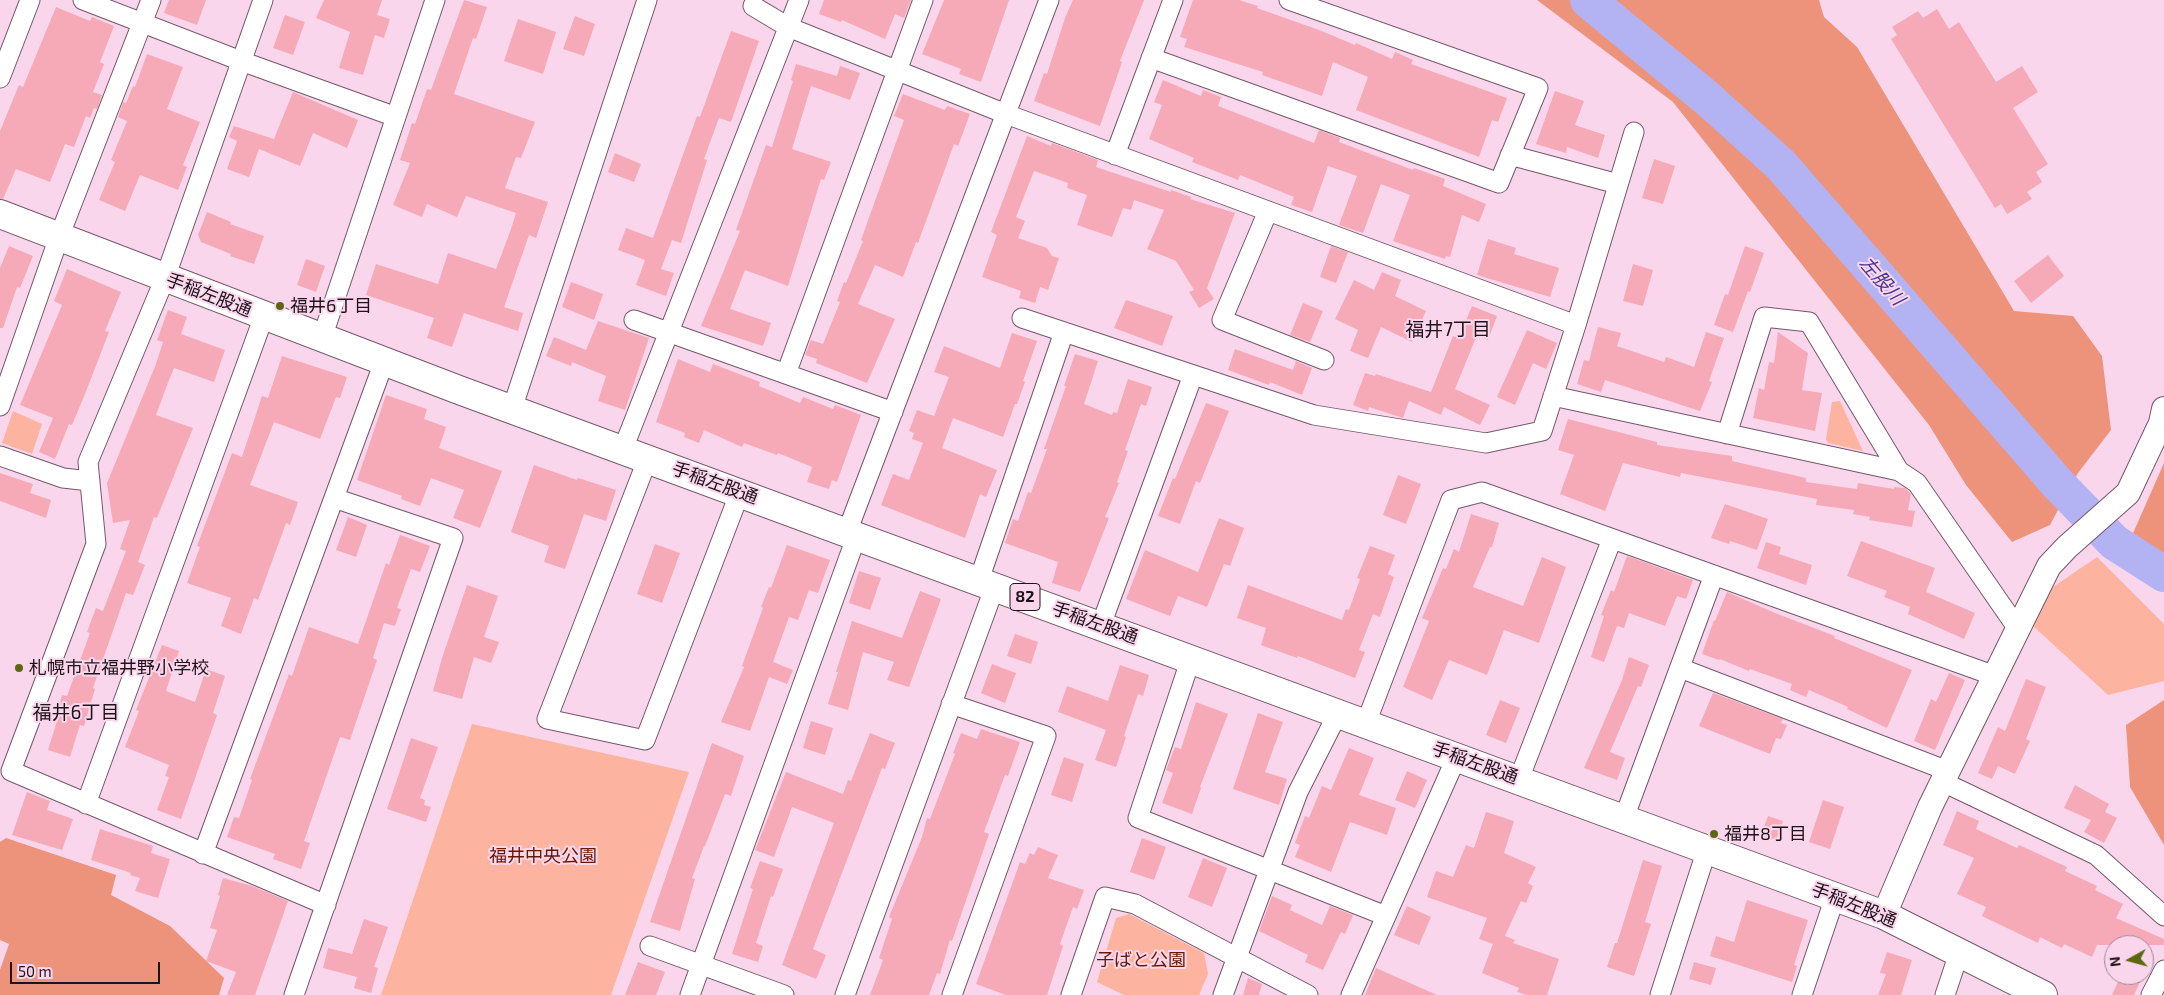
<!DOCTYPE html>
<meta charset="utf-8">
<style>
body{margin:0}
#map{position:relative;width:2164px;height:995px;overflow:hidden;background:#fad6ec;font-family:"Exo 2",sans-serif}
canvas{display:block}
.north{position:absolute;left:2104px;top:935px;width:50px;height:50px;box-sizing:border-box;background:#fad6ec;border:1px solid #a28898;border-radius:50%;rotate:263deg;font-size:14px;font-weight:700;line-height:20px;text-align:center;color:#1f131b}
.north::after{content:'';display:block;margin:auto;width:18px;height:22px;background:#5b680f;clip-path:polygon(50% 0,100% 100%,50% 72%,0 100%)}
.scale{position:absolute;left:10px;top:962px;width:150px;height:22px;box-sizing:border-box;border:2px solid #1f131b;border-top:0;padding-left:6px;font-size:15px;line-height:18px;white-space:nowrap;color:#1f131b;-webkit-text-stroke:4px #fad6ec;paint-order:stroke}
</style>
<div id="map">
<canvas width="2164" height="995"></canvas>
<div class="north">N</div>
<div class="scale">50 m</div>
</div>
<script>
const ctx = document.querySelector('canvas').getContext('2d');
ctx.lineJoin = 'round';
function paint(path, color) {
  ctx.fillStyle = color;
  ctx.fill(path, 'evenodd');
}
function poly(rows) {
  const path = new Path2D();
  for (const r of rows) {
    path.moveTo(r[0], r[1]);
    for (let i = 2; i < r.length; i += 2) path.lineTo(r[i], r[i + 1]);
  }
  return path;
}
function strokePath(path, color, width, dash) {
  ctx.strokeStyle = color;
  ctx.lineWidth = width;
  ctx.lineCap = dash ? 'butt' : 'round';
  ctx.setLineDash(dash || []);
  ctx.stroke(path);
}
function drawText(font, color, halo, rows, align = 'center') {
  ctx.font = font + ' "Exo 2","Noto Sans JP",sans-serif';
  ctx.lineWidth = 4;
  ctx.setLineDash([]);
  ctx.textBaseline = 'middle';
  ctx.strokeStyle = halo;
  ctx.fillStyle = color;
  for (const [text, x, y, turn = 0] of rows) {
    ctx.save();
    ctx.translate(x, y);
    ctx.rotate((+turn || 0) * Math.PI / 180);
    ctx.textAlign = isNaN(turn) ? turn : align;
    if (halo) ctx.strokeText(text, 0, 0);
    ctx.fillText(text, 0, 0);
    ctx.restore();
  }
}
paint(poly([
 [1840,401,1863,451,1828,443,1826,439,1832,402],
 [13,411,42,424,32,454,2,443],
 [2097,557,2164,624,2164,681,2108,695,2032,625,2053,587],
 [472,724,689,772,611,995,381,995],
 [1129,914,1204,953,1208,974,1199,995,1124,995,1097,982,1116,918]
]), '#fcb4a0');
paint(poly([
 [1537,0,1819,0,1824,17,1857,47,2014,311,2073,316,2102,356,2111,430,2078,473,2050,525,2012,542,1966,485,1929,425,1673,102],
 [2164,463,2164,589,2130,540],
 [2164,700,2164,845,2130,787,2126,725],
 [6,838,116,875,111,895,170,926,224,978,219,995,0,995,0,970,9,944,0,940,0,842]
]), '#ed937c');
strokePath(poly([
 [1588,0,1708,99,1781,165,2057,483,2114,542,2164,574]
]), '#b3b2f2', 36);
paint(poly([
 [169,0,206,0,197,25,164,13],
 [324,0,382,0,377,15,390,19,384,38,375,35,363,75,339,68,350,32,316,18],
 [464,0,487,7,476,39,473,38,454,94,535,122,521,158,516,157,505,188,548,202,536,238,529,235,504,307,523,313,518,331,464,313,452,347,427,338,434,318,366,295,376,264,438,284,448,253,496,269,511,229,516,213,466,196,457,217,427,204,422,217,393,205,410,163,400,160,412,123,415,124,427,89,431,90],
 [824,0,911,0,904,18,895,14,885,39,842,20,841,22,819,14],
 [944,0,1009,0,981,82,959,74,961,69,922,54],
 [1073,0,1144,0,1120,61,1122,62,1100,126,1034,101,1044,73,1047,74,1065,18],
 [1193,0,1239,0,1258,6,1257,8,1319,30,1355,45,1356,43,1392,59,1395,52,1413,60,1411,64,1507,98,1498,122,1492,120,1479,157,1356,110,1368,77,1333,62,1322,96,1262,75,1263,72,1184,47,1187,39,1180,37],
 [56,7,90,21,92,17,114,26,100,62,104,64,93,92,102,95,97,109,94,108,90,118,86,116,74,147,65,144,50,182,16,169,3,199,0,199,0,131,19,85,23,87],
 [1937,9,1949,29,1959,22,1996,82,2022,66,2038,92,2013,108,2048,164,2036,172,2042,182,2027,192,2032,199,2007,214,2001,204,1995,208,1891,39,1897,35,1892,27,1918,11,1923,18],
 [285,15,305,22,293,55,273,48],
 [575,16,595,24,584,56,563,49],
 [518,19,556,32,543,74,504,61],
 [731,31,759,41,731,122,719,118,704,159,707,160,681,243,672,240,661,269,674,273,666,296,636,285,645,260,618,250,626,228,653,238,697,116,700,117],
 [147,54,183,67,167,109,200,122,183,165,187,167,178,190,140,175,125,211,99,200,115,162,111,160,127,121,118,117,123,102,126,103,133,86,135,87],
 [796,64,837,76,840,66,860,73,850,100,811,86,792,149,831,162,824,180,821,179,788,286,745,270,730,309,771,323,763,346,701,326,740,231,736,230,766,145,772,147,793,81,791,80],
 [1163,80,1201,96,1203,90,1221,97,1218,106,1314,143,1319,130,1340,138,1339,142,1413,170,1414,168,1445,179,1443,186,1486,204,1479,222,1462,215,1450,257,1446,256,1445,259,1393,241,1410,195,1381,184,1363,233,1339,225,1357,176,1328,166,1312,212,1291,205,1294,197,1240,175,1238,180,1192,162,1194,158,1149,139,1162,105,1154,102],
 [1555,91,1584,101,1575,125,1605,135,1598,158,1567,147,1566,153,1536,144],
 [293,92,358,120,347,148,313,133,300,166,259,149,249,177,227,169,237,141,229,137,234,126,274,139],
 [903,94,945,110,947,106,970,114,958,146,954,144,918,243,916,242,903,277,875,265,858,304,895,319,867,383,816,363,817,359,805,355,811,340,823,344,840,302,837,301,844,282,846,283,863,241,861,240,904,120,894,116],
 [1027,136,1051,146,1052,143,1098,160,1096,167,1171,192,1171,190,1191,197,1190,199,1235,213,1207,288,1214,299,1199,308,1189,292,1194,290,1176,261,1147,249,1164,210,1134,200,1131,210,1123,208,1112,237,1077,225,1087,195,1067,188,1068,183,1034,171,1016,217,1025,221,1018,238,1047,248,1052,256,1059,258,1048,290,1040,287,1035,303,1019,298,1021,291,982,277,997,235,991,232],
 [615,153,641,164,634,182,608,172],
 [1654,159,1675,166,1663,204,1642,198],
 [207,212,231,222,230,224,264,236,254,264,230,256,231,254,201,242,198,235],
 [1488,239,1516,248,1514,254,1559,268,1550,297,1477,275],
 [9,246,33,256,20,288,17,287,3,328,0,328,0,268],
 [1331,246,1348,252,1336,283,1320,277],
 [1745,246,1764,253,1750,292,1748,291,1733,332,1714,325,1725,294,1728,295],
 [2048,255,2064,276,2031,303,2014,281],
 [306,259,325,266,316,292,297,285],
 [1633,264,1653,270,1643,306,1623,301],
 [67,269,121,292,105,331,109,332,85,394,72,425,69,424,55,459,39,452,53,418,20,405,62,305,54,301],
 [1382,272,1401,280,1395,296,1426,311,1412,342,1381,327,1368,358,1350,351,1358,330,1335,319,1354,280,1374,290],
 [571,282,603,294,594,320,562,307],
 [1126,300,1173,316,1162,346,1114,328],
 [1303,303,1323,311,1310,342,1290,335],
 [1472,306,1497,316,1488,340,1477,335,1455,389,1490,405,1480,425,1444,407,1441,415,1409,401,1403,418,1369,407,1368,411,1353,405,1365,373,1375,376,1376,374,1431,392,1453,336,1459,338],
 [168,310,187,317,181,334,225,350,214,382,174,368,167,385,156,415,193,428,157,518,154,517,138,562,145,565,133,595,126,593,93,688,95,689,84,726,80,725,70,757,48,750,58,718,56,717,62,695,67,696,90,633,87,632,96,608,103,611,126,551,120,549,130,520,113,523,107,483,156,364,163,342,157,340],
 [598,321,649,338,625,410,598,401,606,376,572,362,571,366,546,356,554,337,586,350],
 [1598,327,1621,333,1617,346,1664,362,1666,357,1694,367,1706,332,1724,338,1709,381,1712,382,1700,411,1605,380,1601,392,1577,384,1584,360,1589,361],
 [1527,330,1557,343,1546,369,1533,363,1515,405,1497,397],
 [1778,332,1808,353,1802,390,1822,393,1815,431,1753,418,1759,388,1764,390,1769,362,1774,363],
 [1012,333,1037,341,1023,381,1025,382,1017,404,1015,404,1003,437,953,418,942,448,997,470,986,497,980,494,965,538,881,505,893,474,909,480,923,443,912,439,914,433,909,431,917,410,934,416,949,377,934,372,944,346,1000,368],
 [1235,349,1293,370,1296,361,1312,368,1302,395,1270,382,1269,385,1228,370],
 [1075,354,1098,361,1084,404,1112,415,1113,412,1117,413,1128,379,1152,387,1146,406,1141,404,1125,450,1128,451,1117,482,1119,483,1105,517,1109,518,1080,592,1052,583,1058,562,1005,543,1013,519,1018,521,1028,492,1031,493,1047,449,1044,449,1066,386,1064,386],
 [282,356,347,377,340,398,336,397,320,439,274,422,250,485,298,502,290,525,286,523,258,600,254,598,241,634,221,626,231,598,187,583,200,547,197,546,232,453,242,457,262,396,268,398],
 [678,359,710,372,713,364,760,382,759,386,800,403,803,397,833,409,835,405,861,415,837,482,832,480,829,489,807,482,812,467,778,453,777,455,744,443,742,447,704,430,699,443,684,437,685,433,656,422],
 [386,395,427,409,424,419,446,427,439,448,502,471,480,528,453,518,464,490,431,478,420,506,401,499,402,496,357,480],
 [1206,403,1229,411,1200,483,1196,481,1180,524,1158,516,1173,478,1175,479],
 [1568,419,1657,442,1657,445,1732,456,1732,461,1806,478,1806,482,1857,489,1858,483,1894,489,1894,487,1905,488,1911,494,1908,510,1915,511,1912,527,1869,520,1870,517,1853,514,1854,510,1816,505,1817,499,1681,473,1680,477,1623,463,1605,511,1560,494,1574,455,1558,450],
 [534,465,577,480,578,478,616,490,606,521,584,514,565,569,544,562,549,546,511,532],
 [0,473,33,484,30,493,51,500,46,518,0,501],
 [1398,475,1421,484,1406,524,1383,515],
 [1725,504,1768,519,1757,550,1730,541,1729,544,1711,538],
 [1471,514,1499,523,1492,547,1490,547,1473,587,1523,606,1542,557,1566,567,1539,643,1504,630,1487,675,1449,660,1432,700,1403,687,1429,621,1422,618,1443,568,1446,569,1454,549,1459,552],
 [348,517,367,525,356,557,336,550],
 [1219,518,1244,528,1230,566,1224,564,1207,607,1178,596,1170,616,1126,599,1145,550,1198,572],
 [400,535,430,546,420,572,411,569,397,608,401,609,395,626,384,623,373,658,377,660,350,740,340,737,304,841,310,843,301,869,273,859,275,854,227,837,234,817,239,818,252,780,250,779,289,674,292,676,309,627,358,644,386,563,389,565],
 [1861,541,1935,568,1926,592,1975,613,1964,639,1908,614,1910,607,1884,597,1887,591,1847,576],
 [1766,542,1781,547,1779,554,1812,565,1806,585,1757,568],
 [655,544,680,553,662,603,637,594],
 [787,545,830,560,818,593,809,590,798,620,789,617,773,662,793,670,787,684,769,677,750,731,721,722,744,667,742,666,763,608,761,607,769,587,771,588],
 [1370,546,1395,555,1388,574,1394,577,1380,617,1373,614,1359,650,1365,652,1355,678,1298,656,1297,658,1261,645,1266,628,1237,618,1248,585,1342,620,1346,609,1349,610,1360,579,1357,578],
 [1627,556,1693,580,1686,599,1677,596,1665,626,1629,613,1624,628,1617,626,1604,662,1591,657,1604,616,1601,615,1611,590,1614,592],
 [859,571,881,578,870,610,849,603],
 [467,585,498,596,484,637,499,642,491,663,474,657,462,699,433,691,442,658],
 [920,591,941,599,909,687,887,680,894,662,863,652,848,710,828,704,838,672,836,672,852,621,902,638],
 [1727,592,1775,613,1835,636,1834,638,1912,670,1887,728,1847,709,1848,707,1809,690,1806,697,1790,690,1792,684,1750,669,1749,671,1720,659,1719,660,1702,654,1714,620,1715,621],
 [1015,634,1038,642,1031,664,1007,656],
 [162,645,179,651,166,691,195,702,206,669,225,676,213,713,217,715,181,819,157,810,169,777,165,776,169,765,125,747,139,711,136,710],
 [1629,657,1649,665,1641,687,1638,686,1610,752,1625,758,1617,780,1584,768,1622,680],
 [992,664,1016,673,1005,703,981,693],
 [1120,665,1149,675,1143,696,1138,694,1124,736,1126,737,1116,767,1095,760,1106,730,1058,712,1067,686,1108,701],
 [1949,673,1965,680,1935,750,1914,741,1931,699,1936,702],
 [2026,679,2046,687,2026,739,2030,741,2015,774,1998,766,1992,779,1978,773,1998,727,2005,731],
 [1713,693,1783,719,1781,723,1787,725,1781,739,1776,738,1770,754,1699,726],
 [1500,700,1520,708,1506,743,1486,735],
 [1196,702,1228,714,1200,787,1201,788,1192,814,1162,803,1173,773,1166,770,1175,747,1181,749],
 [1258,713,1283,722,1265,772,1287,779,1279,805,1233,789],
 [811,721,833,728,825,755,803,748],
 [981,729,1020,742,1008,776,1005,775,984,832,989,834,952,941,950,940,940,974,937,973,929,995,870,995,883,960,879,958,892,919,889,917,922,837,927,818,930,819,955,754,953,753,961,733,977,739],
 [870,733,895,743,885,769,882,768,813,949,826,955,816,979,782,965,834,823,792,807,774,857,755,850,786,772,843,794,848,780,851,781],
 [411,738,438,747,420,798,425,800,424,805,431,807,426,822,387,809],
 [712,743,744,756,731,796,725,794,705,846,704,846,692,878,695,879,680,931,650,922],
 [1349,748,1374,758,1359,795,1396,808,1387,835,1350,822,1331,872,1295,857,1300,845,1295,843,1305,816,1309,818,1322,786,1331,790],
 [1064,757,1084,764,1072,802,1051,795],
 [1407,771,1427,780,1415,808,1395,800],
 [2075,785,2109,804,2105,812,2117,818,2104,843,2084,832,2091,820,2064,808],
 [27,792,50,801,47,810,73,819,62,850,12,835],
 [1823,800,1844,807,1830,849,1809,842],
 [1957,811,1979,821,1976,829,2017,848,2019,845,2067,867,2065,871,2097,886,2095,890,2123,904,2116,918,2164,939,2164,945,2097,945,2092,957,2064,944,2062,948,2040,937,2038,943,1982,916,1986,907,1957,894,1974,858,1943,845],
 [1486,812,1514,821,1504,853,1536,867,1528,883,1533,886,1526,903,1521,901,1505,936,1515,940,1513,943,1559,959,1547,995,1527,995,1517,992,1519,988,1482,973,1493,944,1479,939,1487,918,1427,897,1436,871,1453,877,1466,845,1474,848],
 [1768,816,1783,821,1776,840,1761,835],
 [100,829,153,846,151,853,170,859,158,898,135,891,140,878,130,875,131,873,91,860],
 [1142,838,1166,847,1154,880,1130,872],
 [1038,847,1058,855,1048,878,1084,890,1077,909,1073,907,1060,944,1063,946,1047,995,1006,995,976,984,1020,862,1025,864,1030,853,1034,855],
 [1203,858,1227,868,1212,907,1188,897],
 [1643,860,1662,866,1645,922,1651,924,1634,976,1607,967,1615,943,1617,943],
 [760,861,783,869,773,897,771,896,756,943,763,946,758,962,732,954,753,889,750,888],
 [223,878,252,886,288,901,255,995,227,995,236,972,206,961,217,930,210,928,220,896,218,895],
 [1272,896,1292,905,1290,910,1322,925,1330,906,1353,915,1345,934,1341,932,1323,970,1305,962,1308,955,1259,931],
 [1747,900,1808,920,1794,965,1797,966,1792,982,1710,956,1716,936,1734,942],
 [1407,906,1431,917,1419,945,1394,935],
 [364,919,388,927,374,967,378,968,371,993,354,988,357,977,323,968,328,948,352,954],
 [1887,952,1912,960,1901,995,1878,995,1886,974,1880,973],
 [638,962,665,972,656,995,625,995],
 [1694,962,1716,968,1711,985,1689,979],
 [1376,968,1437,995,1365,995],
 [2121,975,2143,975,2134,995,2112,995],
 [1248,978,1262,984,1259,995,1243,995]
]), '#f6aab7');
const minor = poly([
 [83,0,241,61,396,117],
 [263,0,165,278,88,462,96,544,11,771,326,905],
 [753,6,788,27,1006,114,1576,325],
 [1151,58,1499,183,1538,88,1289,0],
 [0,78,30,0],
 [1115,155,1173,0],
 [1510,155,1618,184],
 [1268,211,1222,320,1324,360],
 [1022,318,1314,415,1486,443,1542,431,1576,325,1634,132],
 [634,320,893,412],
 [322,338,435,0],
 [786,374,923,0],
 [1553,396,1899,471],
 [0,406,59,237,151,0],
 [512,409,647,0],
 [1727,434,1764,317,1809,322,1899,471,1917,483,2018,629],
 [623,449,799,0],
 [0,456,63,478,90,481],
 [648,458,547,719,645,740,740,492],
 [847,532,1049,0],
 [979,580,1064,332],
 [1101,625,1193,375],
 [1191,658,1138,818,1386,916],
 [1680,668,1948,771],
 [951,704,1046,736,952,995],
 [1366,723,1451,500,1482,492,1995,676],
 [1519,779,1612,539],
 [1943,782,2096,855,2164,916],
 [86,804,264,316],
 [1624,818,1714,575],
 [203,854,384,362],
 [650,946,784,995],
 [294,995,453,538,334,498],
 [690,995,857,535],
 [845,995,995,586],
 [1071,995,1105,897,1135,904,1308,995],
 [1223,995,1298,792,1338,713],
 [1351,995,1457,756],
 [1660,995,1707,849],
 [1802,995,1835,897],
 [1945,995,1959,953],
 [2151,995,2164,970]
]);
const tertiary = poly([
 [1884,915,1930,807,2049,566,2067,547,2128,493,2161,423,2164,409]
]);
const primary = poly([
 [0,214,459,390,1884,915,2043,995]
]);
strokePath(minor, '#75576a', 21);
strokePath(tertiary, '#75576a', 26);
strokePath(primary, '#75576a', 30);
strokePath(minor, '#fff', 19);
strokePath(tertiary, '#fff', 24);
strokePath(primary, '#fff', 28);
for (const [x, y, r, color] of [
 [280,306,5,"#5b680f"],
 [19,668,5,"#5b680f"],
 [1714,834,5,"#5b680f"]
]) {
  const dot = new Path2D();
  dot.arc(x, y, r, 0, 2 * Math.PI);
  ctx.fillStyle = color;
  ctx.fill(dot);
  strokePath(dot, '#fad6ec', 2);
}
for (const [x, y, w] of [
 [1025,597,30]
]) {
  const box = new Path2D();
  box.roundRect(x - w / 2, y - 13.5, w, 27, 4);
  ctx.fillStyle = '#fad6ec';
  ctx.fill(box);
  strokePath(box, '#1f131b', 1);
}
drawText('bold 16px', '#1f131b', null, [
 ["82",1025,597]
]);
drawText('18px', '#1f131b', '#fad6ec', [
 ["手稲左股通",209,295,21],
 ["手稲左股通",715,483,20],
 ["手稲左股通",1095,623,20],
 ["手稲左股通",1475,763,20],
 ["手稲左股通",1854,905,22]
]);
drawText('18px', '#1f131b', '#fad6ec', [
 ["福井6丁目",290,306],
 ["札幌市立福井野小学校",29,668],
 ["福井8丁目",1724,834]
], 'left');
drawText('18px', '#661802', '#fad6ec', [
 ["福井中央公園",543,856],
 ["子ばと公園",1141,960]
]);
drawText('italic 19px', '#453792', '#fad6ec', [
 ["左股川",1882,281,49]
]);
drawText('19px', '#1f131b', '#fad6ec', [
 ["福井7丁目",1448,330],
 ["福井6丁目",76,713]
]);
</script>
